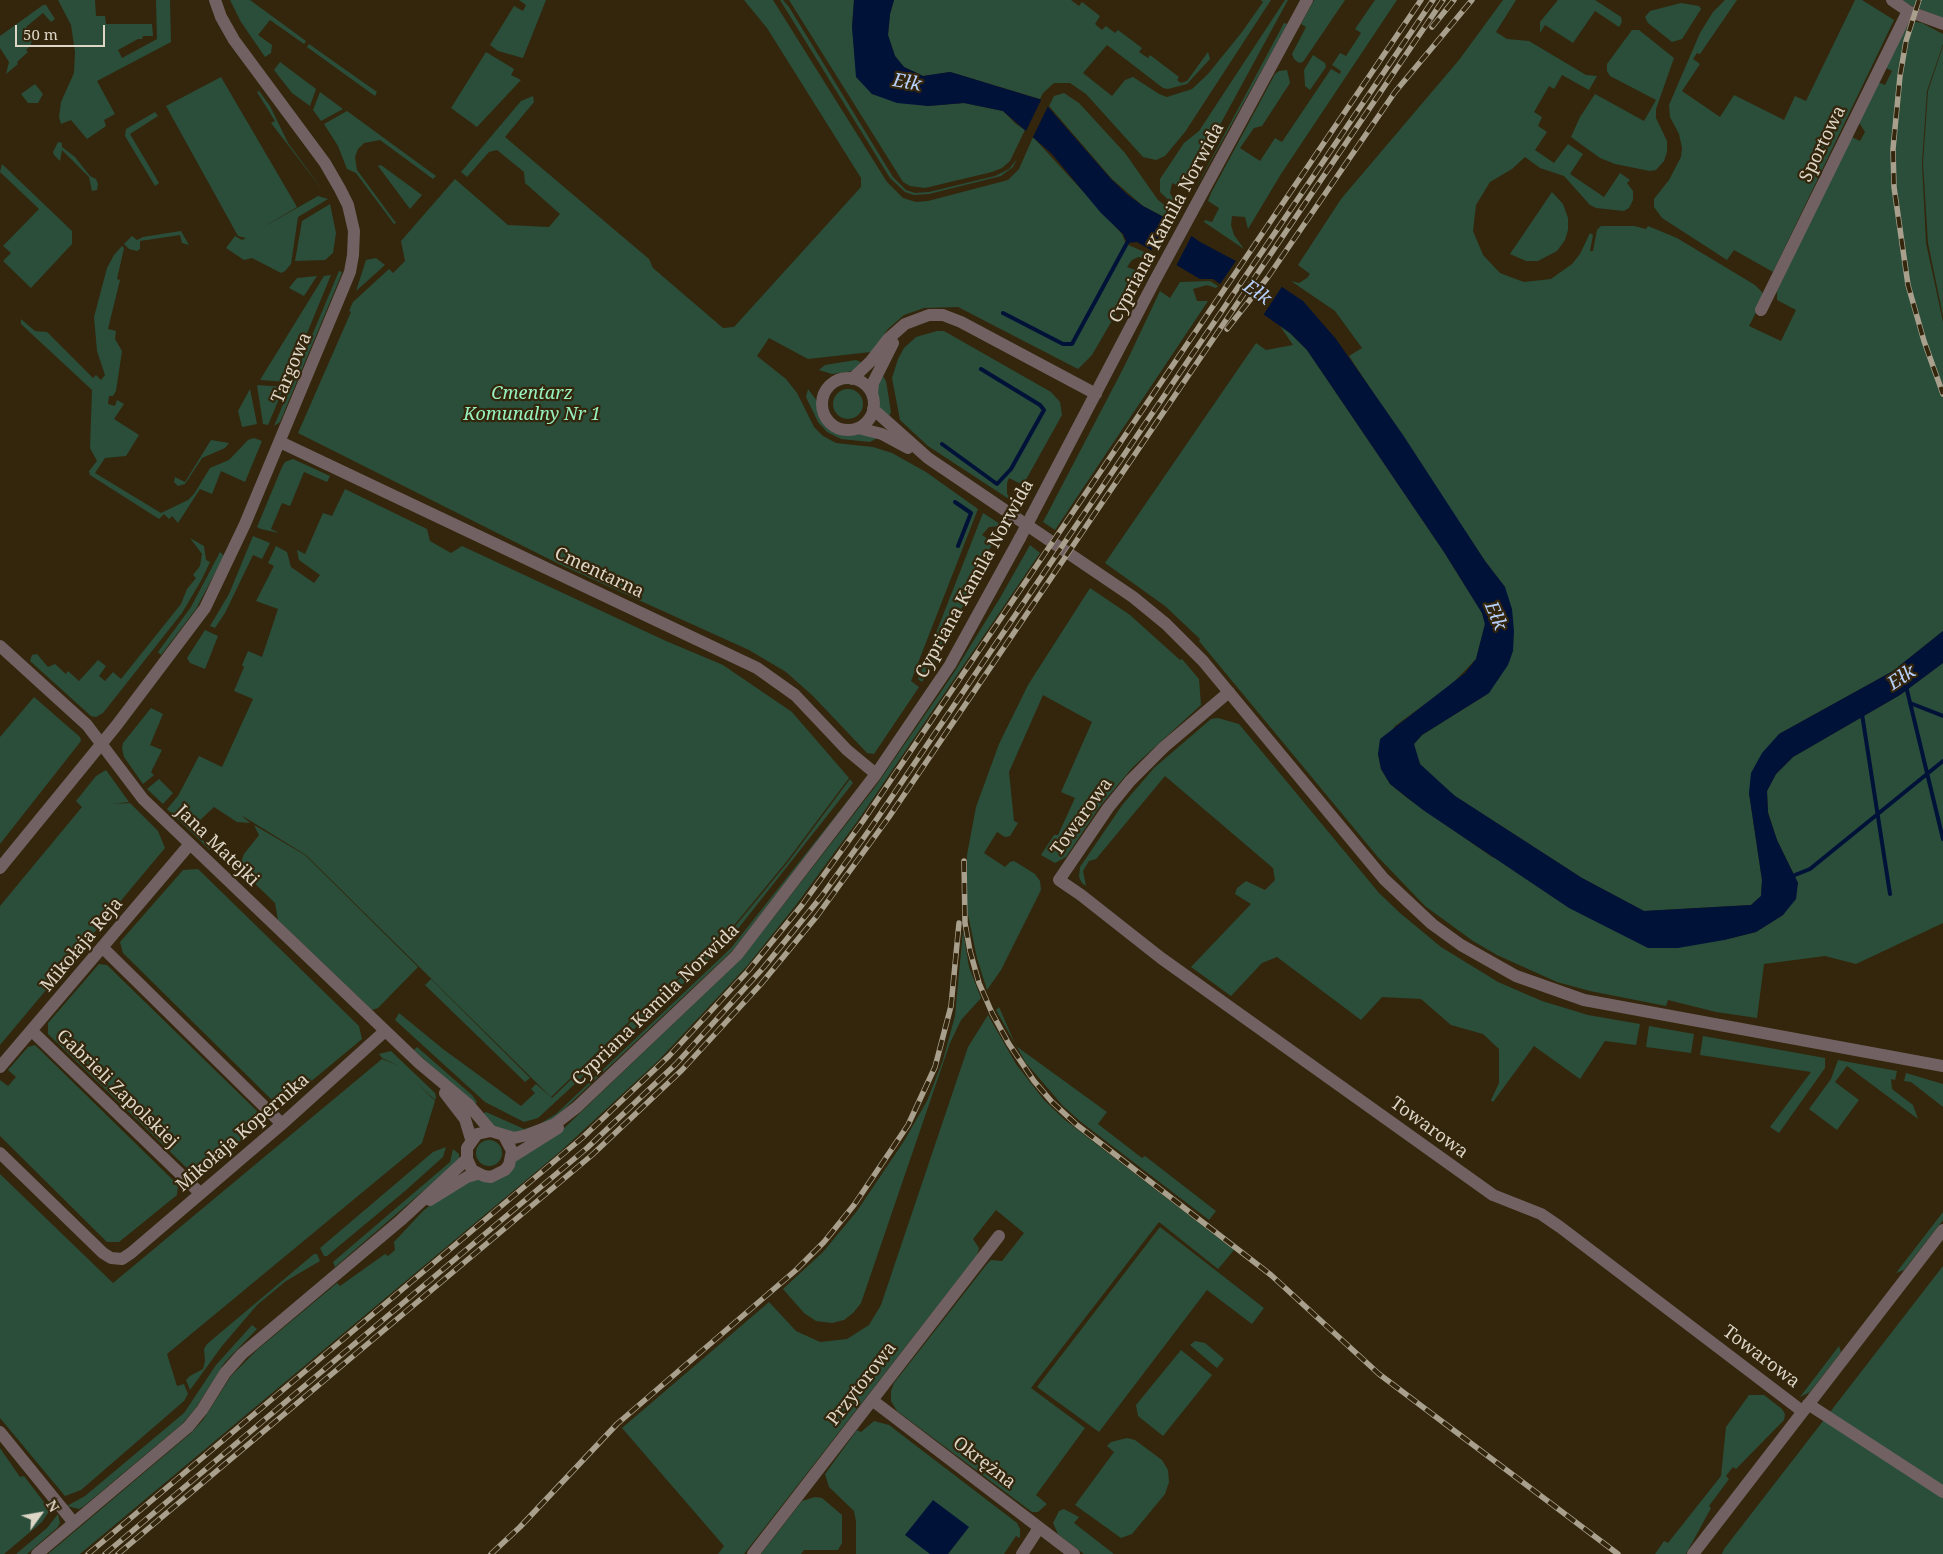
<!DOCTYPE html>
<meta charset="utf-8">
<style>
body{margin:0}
#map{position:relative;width:1943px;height:1554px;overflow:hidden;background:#33260c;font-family:"Noto Serif",serif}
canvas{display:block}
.north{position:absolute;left:15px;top:1489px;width:50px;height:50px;-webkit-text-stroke:4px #33260c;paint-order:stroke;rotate:58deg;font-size:14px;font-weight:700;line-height:20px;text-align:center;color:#ddd5c6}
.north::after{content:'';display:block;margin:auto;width:18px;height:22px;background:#ddd5c6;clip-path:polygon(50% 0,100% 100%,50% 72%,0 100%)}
.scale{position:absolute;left:15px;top:25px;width:90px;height:22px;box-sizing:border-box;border:2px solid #ddd5c6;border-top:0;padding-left:6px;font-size:15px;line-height:18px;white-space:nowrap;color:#ddd5c6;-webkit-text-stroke:4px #33260c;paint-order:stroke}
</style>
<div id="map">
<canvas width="1943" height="1554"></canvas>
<div class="north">N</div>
<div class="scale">50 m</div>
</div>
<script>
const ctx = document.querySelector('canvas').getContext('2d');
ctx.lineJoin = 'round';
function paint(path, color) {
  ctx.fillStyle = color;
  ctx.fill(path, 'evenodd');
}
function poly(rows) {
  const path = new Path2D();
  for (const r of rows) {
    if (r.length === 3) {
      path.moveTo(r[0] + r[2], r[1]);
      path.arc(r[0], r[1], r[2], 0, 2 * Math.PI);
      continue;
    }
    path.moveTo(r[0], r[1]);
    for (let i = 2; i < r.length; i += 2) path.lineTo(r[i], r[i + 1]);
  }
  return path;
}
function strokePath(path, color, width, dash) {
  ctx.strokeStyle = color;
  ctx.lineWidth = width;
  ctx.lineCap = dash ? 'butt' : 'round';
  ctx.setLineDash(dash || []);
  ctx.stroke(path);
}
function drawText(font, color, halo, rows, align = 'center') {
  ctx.font = font + ' "Noto Serif",serif';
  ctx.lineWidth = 4.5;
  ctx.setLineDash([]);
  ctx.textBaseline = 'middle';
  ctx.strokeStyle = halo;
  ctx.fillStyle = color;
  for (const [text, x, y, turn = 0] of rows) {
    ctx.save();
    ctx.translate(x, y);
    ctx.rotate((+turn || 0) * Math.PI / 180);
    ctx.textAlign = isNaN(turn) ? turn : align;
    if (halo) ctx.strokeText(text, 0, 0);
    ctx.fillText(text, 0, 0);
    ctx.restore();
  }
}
paint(poly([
 [58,0,95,0,96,16,105,16,106,24,152,24,153,36,143,36,142,39,138,39,118,50,122,58,157,39,156,0,170,0,171,42,97,81,115,114,104,120,106,126,87,139,71,120,61,124,59,117,61,102,74,73,75,52,71,25],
 [230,0,250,0,306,41,304,44,270,20,258,35,272,45,271,53,265,57,241,22],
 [519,0,546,0,523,58,498,51,490,45,514,6,523,11,526,5],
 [744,0,773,0,887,182,903,198,916,202,928,201,1008,180,1019,169,1033,137,1122,234,1126,244,1149,254,1146,258,1138,257,1132,260,1127,267,1138,271,1139,274,1092,355,1078,369,958,307,924,308,904,315,888,329,871,352,808,359,769,338,757,356,786,379,797,393,814,427,823,436,836,443,873,447,892,453,926,472,978,509,911,681,919,687,874,754,867,753,813,696,786,672,749,650,559,564,298,433,351,312,349,311,353,302,389,269,393,273,405,261,401,241,455,179,508,225,549,227,560,214,525,183,524,172,497,150,489,152,467,177,461,172,521,101,533,96,534,102,505,137,649,259,653,268,723,328,734,327,861,187,861,178,767,28],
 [780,0,783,0,789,7,893,177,906,190,915,193,929,192,995,176,1009,169,1017,159,1013,167,1001,176,929,194,914,195,905,192,890,178],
 [789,0,854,0,852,27,857,77,872,94,928,106,964,103,1003,111,1016,124,1025,130,1010,161,1002,168,992,172,925,188,910,186,903,182],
 [894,0,1071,0,1079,6,1082,2,1100,16,1095,24,1102,30,1106,26,1115,33,1118,30,1142,48,1139,52,1148,58,1150,55,1179,77,1177,80,1181,83,1187,81,1208,52,1210,59,1187,84,1168,89,1163,88,1107,45,1083,73,1112,96,1125,80,1133,77,1159,94,1167,97,1192,89,1208,74,1242,32,1263,2,1261,0,1271,0,1185,132,1165,156,1156,160,1143,157,1086,94,1070,83,1054,83,1043,93,1040,99,957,74,950,72,923,76,904,67,895,56,888,35,890,14],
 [1285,0,1288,0,1185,189,1172,183,1170,193,1176,204,1175,206,1160,192,1160,179,1184,143,1199,131],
 [1314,0,1345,0,1303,62,1299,63,1294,59,1292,54,1306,27,1301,24],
 [1375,0,1397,0,1281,174,1248,229,1245,217,1232,216,1231,225,1234,235,1244,249,1204,222,1205,220,1212,222,1219,208,1208,201,1211,193,1275,74,1279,71,1287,70,1290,83,1262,126,1254,128,1240,148,1260,161,1275,138,1282,142,1331,69,1340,74,1341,71,1332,65,1340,53,1346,56,1361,33,1355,29],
 [1503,0,1516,0,1496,32,1507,39,1529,41,1586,75,1597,76,1589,90,1562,75,1554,89,1549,86,1534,112,1542,117,1538,126,1547,132,1535,150,1554,163,1568,144,1583,154,1570,174,1604,197,1620,173,1630,180,1627,183,1633,191,1633,200,1629,208,1624,211,1596,208,1590,205,1564,176,1540,168,1525,157,1512,169,1490,182,1476,205,1473,231,1483,255,1500,273,1513,278,1524,282,1551,279,1572,264,1580,254,1590,233,1593,235,1590,251,1593,251,1597,230,1601,226,1634,226,1646,229,1648,226,1677,238,1755,285,1762,292,1763,299,1749,326,1781,341,1796,310,1777,300,1777,291,1850,136,1860,141,1865,132,1858,121,1877,82,1885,85,1892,71,1884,67,1910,21,1922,23,1943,34,1943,44,1927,91,1922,163,1926,243,1943,322,1943,631,1893,671,1779,734,1749,793,1762,880,1761,896,1751,905,1644,911,1582,878,1455,796,1430,776,1420,764,1416,753,1414,744,1422,735,1489,693,1505,587,1485,561,1349,356,1362,348,1335,311,1291,281,1299,283,1307,278,1310,274,1298,265,1341,199,1459,60],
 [1558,0,1595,0,1621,17,1622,22,1619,27,1595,11,1573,43,1545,25,1540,33,1540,22],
 [1725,0,1737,0,1700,54,1697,53,1693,59,1700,64,1682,91,1720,117,1734,95,1784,120,1795,96,1806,101,1855,0,1862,0,1894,20,1773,272,1734,250,1727,260,1662,218,1654,207,1654,199,1669,180,1681,157,1682,148,1679,134,1670,117,1669,105,1700,33,1713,12],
 [1902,0,1943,0,1943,18,1910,5],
 [1681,3,1699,6,1701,9,1682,39,1672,42,1648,23,1645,17,1650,11],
 [43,5,46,5,55,19,51,22,43,13,26,27,32,34,31,45,26,50,28,52,17,62,18,64,6,74,9,62,0,48,0,36],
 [1284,23,1287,24,1277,43,1193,193],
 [1632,30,1639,30,1674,58,1656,109,1656,118,1667,141,1667,152,1664,161,1656,170,1650,171,1615,164,1600,158,1571,137,1580,117,1595,94,1644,121,1656,100,1610,76,1607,71,1607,64],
 [309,44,377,92,375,96,307,47],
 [1943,46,1943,316,1928,243,1923,163,1928,91],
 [486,52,514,69,511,75,521,80,477,127,451,108],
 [1313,55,1325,63,1326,67,1310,90,1305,86,1304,70],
 [280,62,316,89,310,106,292,93,274,70],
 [221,77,297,207,260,229,318,196,328,199,298,217,291,264,285,271,281,273,252,258,244,260,226,248,235,236,242,240,246,238,238,236,166,106],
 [35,84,43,94,38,103,28,103,21,94],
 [259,91,270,106,288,143,325,193,271,123,275,121,257,92],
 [320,92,343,109,321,121,313,110],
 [1064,93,1079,103,1125,153,1158,200,1172,211,1168,219,1143,206,1112,179,1049,106,1054,96],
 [347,111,436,176,433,179,380,140,364,143,358,149,355,157,357,170,396,223,394,224,356,173,347,169,338,146,324,124],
 [155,112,158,116,130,134,159,183,155,186,125,136,126,129],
 [58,142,62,143,62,147,75,157,90,176,96,179,98,184,97,190,92,191,89,177,62,150,60,161,54,155,53,152],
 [2,164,72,231,72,244,31,288,3,261,11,253,3,246,39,209,0,172],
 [381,165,422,195,410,209,378,166],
 [1552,192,1563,204,1568,218,1568,230,1565,240,1557,251,1538,261,1526,261,1510,254],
 [330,204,336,233,333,253,325,260,295,261,302,221],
 [181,231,189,245,182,243,180,235,140,241,140,249,137,251,129,249,124,244,132,236,137,240,143,237],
 [122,246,124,248,117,279,120,280,108,329,116,331,115,339,122,351,116,391,113,396,109,396,108,404,115,406,117,400,124,404,114,419,139,435,126,456,105,458,95,473,161,513,188,500,194,494,210,468,229,460,248,440,254,438,262,441,245,482,221,471,212,494,200,489,178,523,172,516,169,519,164,514,159,519,90,475,89,471,97,461,90,448,92,390,21,324,21,319,35,331,47,332,93,378,96,375,101,380,105,375,97,351,94,317,107,268,114,255],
 [376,258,385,265,356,291,366,260],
 [339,271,342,272,340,278,280,422,274,426],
 [331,275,287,382,260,380,324,276],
 [317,276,304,296,289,288,297,278],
 [1210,281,1218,286,1216,288,1207,285,1193,289,1197,301,1208,301,1055,530,1043,522,1125,365,1160,291,1170,298,1180,282],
 [1280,326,1290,333,1307,350,1444,552,1482,613,1485,624,1476,659,1451,685,1395,726,1378,754,1381,769,1390,784,1407,798,1492,857,1724,940,1756,932,1783,915,1798,883,1777,840,1768,812,1767,791,1776,774,1793,757,1900,695,1943,663,1943,923,1856,964,1825,956,1764,964,1757,1018,1716,1012,1668,1000,1666,1006,1590,991,1557,982,1497,955,1473,941,1425,906,1377,856,1199,641,1200,639,1165,606,1105,563,1256,343,1266,350,1293,345],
 [937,331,944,331,1051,392,1060,402,1062,415,1023,485,1009,478,1007,483,1007,494,1015,503,928,446,900,420,892,378,898,359,904,348,916,337],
 [856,360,863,363,853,371,832,374,819,370,825,365],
 [883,376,886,381,891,412,888,419,880,409,877,392,877,386],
 [257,385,284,387,268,425,263,424],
 [848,404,15],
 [250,389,257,424,242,427,238,411],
 [808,389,817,401,822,420,832,431,848,435,861,434,877,438,870,442,841,439,827,432,818,422,806,397],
 [211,440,229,443,225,448,202,458,185,484,178,486,174,482,175,477,185,482],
 [293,459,330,476,327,482,304,472,290,506,282,503,271,529,279,533,261,529,257,527,282,467,285,462],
 [345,489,427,529,430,541,451,553,462,546,666,641,723,665,792,712,849,778,787,861,722,940,642,1009,551,1097,306,855,241,815,250,823,237,822,214,807,196,824,194,832,211,848,210,850,167,809,178,796,199,756,222,767,253,699,234,691,244,667,242,665,248,651,262,657,278,609,256,601,274,566,268,563,276,546,287,552,291,567,314,583,320,575,299,560,297,550,305,554,323,513,332,516],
 [983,513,1003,526,989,527,982,535,993,542,943,648,922,682,918,679],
 [253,536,270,543,262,559,253,555,225,613,215,628,210,626,229,594],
 [190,538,204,546,206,560,210,562,202,579,182,613,103,713,96,717,91,716,30,661,32,655,37,654,48,667,55,664,66,674,68,671,79,681,98,660,106,666,99,676,105,681,113,672,121,679,181,604,187,589,196,578,193,575,200,566,202,554],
 [1030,545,1040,553,859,819,796,905,747,966,658,1061,562,1150,80,1554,48,1554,191,1433,203,1420,231,1376,258,1349,337,1283,340,1286,385,1254,388,1256,395,1250,394,1242,423,1211,437,1200,467,1181,516,1161,557,1135,742,958,875,787,953,674,1000,598],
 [220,552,224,556,196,609,161,655,158,652,191,607],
 [1090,588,1130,615,1180,660,1182,659,1199,679,1201,705,1133,767,1100,806,1066,857,1055,863,1041,855,1054,835,1058,835,1075,798,1061,792,1092,722,1043,695,1009,772,1014,821,1018,823,1010,836,1005,837,997,832,984,853,1005,867,1010,862,1014,861,1035,874,1040,881,1041,890,1001,970,987,990,977,958,967,910,967,855,976,807,999,744,1028,685],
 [205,630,218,636,205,669,190,663,187,658],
 [34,697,80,737,81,741,0,844,0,737],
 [151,708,163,714,150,745,162,750,151,772,154,775,143,784,124,757,122,748,123,743],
 [1218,718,1239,724,1379,893,1400,913,1441,947,1498,982,1542,1001,1588,1015,1640,1024,1636,1045,1605,1041,1580,1079,1534,1046,1493,1102,1491,1100,1499,1083,1499,1049,1483,1034,1451,1025,1421,999,1382,997,1361,1020,1277,957,1262,963,1231,996,1191,967,1251,904,1235,894,1237,888,1246,881,1265,890,1275,880,1273,868,1165,776,1096,859,1089,861,1083,871,1086,886,1082,883,1079,877,1080,867,1123,804,1154,768,1211,719],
 [106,770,129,802,112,804,130,803,158,831,165,848,0,1045,0,906,82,807,76,801,96,776],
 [159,779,173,793,163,804,147,789],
 [850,779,853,783,726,944,538,1118,524,1122,485,1102,395,1020,399,1013,443,1049,521,1106,535,1093,531,1089,536,1084,552,1098,643,1010,723,941,788,862],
 [864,780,733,950,560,1113,550,1121,519,1134,491,1125,482,1114,486,1112,524,1129,538,1125,556,1114,731,948],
 [254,825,305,855,418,967,378,1008,372,1010,278,920,275,903,245,874,241,862,244,854,259,835],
 [198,869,359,1026,362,1039,291,1098,274,1102,123,953,120,942,183,870],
 [963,931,969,967,981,998,961,1020,950,1043,861,1303,853,1313,844,1320,832,1323,816,1321,804,1313,783,1289,823,1252,857,1211,904,1141,927,1101,943,1060,955,1016],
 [99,964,107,965,257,1111,254,1130,206,1169,191,1172,48,1034,48,1023],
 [431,979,530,1078,525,1082,425,985],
 [999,1007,1016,1046,1107,1112,1098,1124,1142,1158,1145,1156,1216,1211,1209,1220,1081,1122,1063,1106,1026,1063,996,1010],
 [988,1015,1016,1064,1044,1100,1065,1120,1234,1250,1218,1269,1159,1222,1031,1388,1085,1428,1036,1495,1047,1504,1038,1512,1032,1512,897,1411,891,1401,891,1391,894,1383,987,1264,991,1260,1002,1261,1024,1233,996,1210,973,1239,979,1248,977,1255,744,1554,718,1554,724,1546,622,1428,769,1302,796,1331,820,1342,847,1339,869,1325,881,1305,968,1047],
 [1649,1026,1694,1034,1691,1053,1646,1047],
 [1703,1036,1825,1058,1825,1068,1779,1133,1770,1127,1811,1072,1700,1055],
 [35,1045,178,1185,177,1195,119,1242,107,1242,0,1136,0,1080,8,1086,16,1077,8,1070,28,1047],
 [417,1047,472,1095,477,1102,474,1105,414,1050],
 [391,1051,435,1093,436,1097,435,1100,416,1082,435,1101,422,1143,167,1354,177,1386,184,1384,188,1394,184,1401,81,1490,65,1496,0,1418,0,1174,113,1283,382,1059,399,1066,382,1058,379,1054],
 [1838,1060,1897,1071,1895,1080,1891,1079,1892,1089,1913,1105,1918,1119,1847,1066,1835,1082,1859,1100,1837,1130,1809,1109,1831,1079],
 [1906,1073,1943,1084,1943,1107,1911,1082,1904,1081],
 [489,1153,13],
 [446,1147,443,1157,405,1191,327,1256,324,1256,320,1248,433,1152],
 [453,1149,459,1154,459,1160,335,1267,333,1262,450,1162],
 [1943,1212,1943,1220,1904,1270,1896,1273],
 [1160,1227,1264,1308,1252,1324,1207,1290,1099,1432,1037,1387],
 [314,1254,317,1254,320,1261,286,1281,257,1305,222,1346,190,1390,186,1380,190,1376,203,1369,205,1361,204,1349,207,1344],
 [1943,1266,1943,1554,1722,1554,1724,1549],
 [252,1325,257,1329,225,1362,195,1409,182,1424,84,1506,79,1509,67,1506,85,1496,184,1413,216,1365],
 [1195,1341,1205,1343,1224,1359,1217,1368,1190,1345],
 [1839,1346,1841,1352,1810,1392,1800,1397],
 [1181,1350,1212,1375,1163,1436,1138,1416,1136,1405],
 [1749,1395,1764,1395,1782,1409,1785,1414,1784,1420,1736,1469,1733,1467,1726,1476,1729,1479,1709,1506,1711,1508,1686,1554,1655,1554,1664,1541,1668,1543,1721,1476,1726,1427],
 [874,1421,889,1425,1017,1523,1020,1529,1020,1538,1016,1536,1004,1554,856,1554,856,1521,854,1511,829,1487,825,1474,857,1430,861,1432],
 [1127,1438,1135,1440,1162,1460,1168,1470,1169,1482,1165,1494,1132,1534,1121,1538,1075,1505,1114,1452,1107,1446,1111,1442],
 [0,1448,20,1477,24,1476,50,1510,42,1522,4,1554,0,1554],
 [815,1497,822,1498,842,1515,842,1543,838,1550,804,1550,801,1554,761,1554,802,1501],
 [1064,1509,1079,1517,1074,1523,1114,1554,1084,1554,1058,1534,1053,1523,1059,1511],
 [58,1514,60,1523,57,1528,27,1554,16,1554,47,1528]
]), '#2a4e3a');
paint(poly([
 [854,0,894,0,890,14,888,35,895,56,904,67,923,76,950,72,957,74,1042,100,1111,179,1128,195,1143,206,1171,221,1200,242,1270,279,1303,301,1336,339,1403,435,1485,561,1505,587,1512,609,1514,631,1513,651,1508,665,1489,693,1422,735,1414,744,1420,764,1455,796,1582,878,1644,911,1751,905,1761,896,1762,880,1749,793,1751,773,1762,753,1779,734,1893,671,1943,631,1943,663,1900,695,1793,757,1776,774,1767,791,1768,813,1777,840,1798,883,1796,899,1783,915,1756,932,1724,940,1678,948,1648,948,1569,908,1423,810,1390,784,1381,769,1378,754,1380,739,1465,673,1476,659,1485,624,1482,613,1444,552,1307,350,1290,333,1213,279,1200,279,1137,242,1127,243,1123,234,1101,213,1052,154,1003,111,964,103,928,106,897,103,872,94,856,77,852,27],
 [933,1500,969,1527,948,1554,930,1554,905,1535]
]), '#011239');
paint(poly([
 [1042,98,1049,104,1032,139,1025,133],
 [1169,217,1193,233,1176,266,1151,251],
 [1238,258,1283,285,1262,317,1218,287]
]), '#33260c');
strokePath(poly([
 [1003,313,1063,344,1072,344,1127,243],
 [942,444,997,484,1011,469,1044,410,1040,405,981,369],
 [955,502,971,513,958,546],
 [1906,686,1943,839],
 [1910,703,1943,716],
 [1862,714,1890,894],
 [1790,877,1810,869,1943,761]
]), '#011239', 4);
strokePath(poly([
 [1892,0,1908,11,1943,24],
 [1761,310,1908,11],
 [848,404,26],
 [852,379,871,361,888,339,905,324,929,315,943,315,961,322,1096,394],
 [872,394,873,383,893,343],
 [873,409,928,458,1133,597,1166,624,1203,661,1384,879,1432,924,1461,945,1516,976,1584,1000,1943,1066],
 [858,428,882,434,908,448],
 [280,442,757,668,795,695,847,750,876,774],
 [1032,515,1154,282,1307,0],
 [0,646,87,725,143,799,419,1063,468,1104,491,1131],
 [1229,692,1164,747,1130,781,1108,808,1059,880,1081,895,1161,958,1493,1195,1541,1214,1560,1227,1802,1411],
 [0,868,116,726,205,608,245,524,350,272,353,255,354,231,348,205,340,189,325,163,234,40,221,17,215,0],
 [102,947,282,1124],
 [32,1031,200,1193],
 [0,1067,190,844],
 [445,1093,465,1119,471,1139],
 [504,1136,512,1151,509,1165,505,1170,491,1177,484,1176,472,1170,467,1159,467,1148,477,1134,491,1131,514,1138,527,1135,555,1124,577,1107,737,955,876,774,950,665,1020,538],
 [0,1153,103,1253,111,1258,122,1259,131,1253,282,1124,385,1031],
 [512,1157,558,1128],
 [430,1200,467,1177,477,1174],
 [872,1400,1074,1554],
 [1808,1404,1943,1492],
 [0,1432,74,1523],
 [37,1554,188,1427,202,1410,225,1373,242,1354,401,1220,467,1159],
 [753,1554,999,1236],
 [1022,1554,1039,1528],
 [1693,1554,1943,1230]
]), '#716162', 12);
const rail = poly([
 [1919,0,1906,41,1900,76,1893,149,1894,187,1908,285,1924,341,1943,394],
 [1432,27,1454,0],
 [1227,329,1268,277,1395,92,1472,0],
 [964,861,965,923,970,951,979,983,992,1013,1009,1044,1034,1081,1052,1102,1077,1125,1271,1275,1379,1374,1618,1554],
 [88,1554,582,1138,669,1056,748,971,802,905,863,821,1421,0],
 [105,1554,587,1148,676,1064,764,967,821,897,870,829,1433,0],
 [118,1554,592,1155,682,1070,761,984,817,916,889,817,1443,0],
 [491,1554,520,1527,617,1424,796,1270,824,1242,854,1205,908,1125,935,1067,951,1006,959,923]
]);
strokePath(rail, '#a89f8c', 5.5);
strokePath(rail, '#33260c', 4, [11]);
strokePath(poly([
 [1020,538,1032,515]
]), '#716162', 12);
drawText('18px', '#ddd5c6', '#33260c', [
 ["Sportowa",1823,144,-64],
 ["Cypriana Kamila Norwida",1167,223,-62],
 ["Targowa",292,368,-67],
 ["Cmentarna",599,573,25],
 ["Cypriana Kamila Norwida",975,579,-61],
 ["Towarowa",1082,817,-54],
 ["Jana Matejki",217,846,44],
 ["Mikołaja Reja",82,945,-50],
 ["Cypriana Kamila Norwida",656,1005,-44],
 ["Gabrieli Zapolskiej",117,1089,44],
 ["Towarowa",1429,1128,36],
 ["Mikołaja Kopernika",243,1133,-41],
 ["Towarowa",1761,1357,37],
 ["Przytorowa",862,1384,-52],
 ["Okrężna",984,1463,37]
]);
drawText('italic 18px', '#97f0be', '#33260c', [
 ["Cmentarz",532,394],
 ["Komunalny Nr 1",532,415]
]);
drawText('italic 19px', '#b6d0fb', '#33260c', [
 ["Ełk",907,83,10],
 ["Ełk",1257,293,35],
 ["Ełk",1495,616,67],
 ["Ełk",1902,678,-34]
]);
</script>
